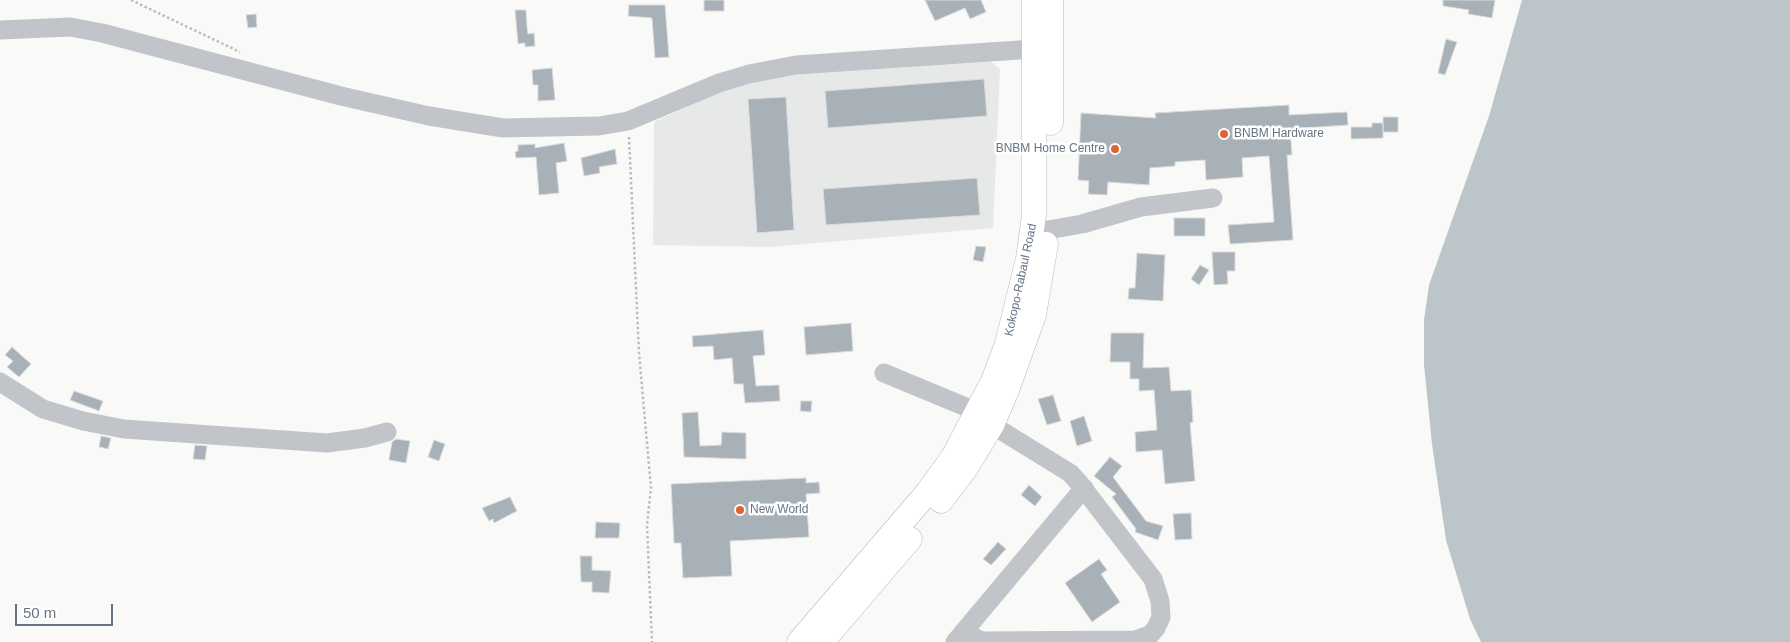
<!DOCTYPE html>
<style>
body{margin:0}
#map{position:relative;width:1790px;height:642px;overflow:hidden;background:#f9faf8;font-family:Arial,sans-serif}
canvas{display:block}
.scale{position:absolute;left:15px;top:604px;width:98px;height:22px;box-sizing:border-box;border:2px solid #667481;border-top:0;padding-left:6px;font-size:15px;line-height:18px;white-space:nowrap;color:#667481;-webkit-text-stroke:4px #fff;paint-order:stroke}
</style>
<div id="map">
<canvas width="1790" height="642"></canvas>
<div class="scale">50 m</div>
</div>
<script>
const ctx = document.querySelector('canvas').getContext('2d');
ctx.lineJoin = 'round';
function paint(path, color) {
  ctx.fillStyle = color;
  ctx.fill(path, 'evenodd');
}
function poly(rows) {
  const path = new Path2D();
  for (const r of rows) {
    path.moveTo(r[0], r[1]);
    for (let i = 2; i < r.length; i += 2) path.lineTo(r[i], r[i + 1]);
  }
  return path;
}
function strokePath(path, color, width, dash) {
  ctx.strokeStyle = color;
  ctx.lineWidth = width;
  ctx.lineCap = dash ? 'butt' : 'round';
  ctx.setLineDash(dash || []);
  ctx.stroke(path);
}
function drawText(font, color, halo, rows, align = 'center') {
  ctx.font = font + ' Arial,sans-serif';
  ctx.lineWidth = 5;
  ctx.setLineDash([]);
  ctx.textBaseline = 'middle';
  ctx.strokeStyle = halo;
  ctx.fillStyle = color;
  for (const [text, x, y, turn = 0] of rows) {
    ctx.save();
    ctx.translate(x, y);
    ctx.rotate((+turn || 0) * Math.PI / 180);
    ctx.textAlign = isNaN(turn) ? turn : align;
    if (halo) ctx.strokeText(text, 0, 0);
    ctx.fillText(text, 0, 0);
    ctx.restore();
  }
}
paint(poly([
 [988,59,1000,69,993,228,770,247,653,245,654,122,723,90,779,68]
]), '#e7e9e9');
paint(poly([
 [1522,0,1790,0,1790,642,1481,642,1470,619,1446,540,1432,444,1424,365,1424,320,1429,285,1489,116]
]), '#bbc5ca');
const building = poly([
 [704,0,724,0,724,11,704,11,704,0],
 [925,0,981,0,986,12,970,19,965,8,935,21,925,0],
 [1443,0,1495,0,1492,18,1468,14,1469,10,1443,6,1443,0],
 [629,5,665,5,669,57,655,58,652,18,628,16,629,5],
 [515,10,526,10,527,27,528,34,534,33,535,46,525,47,525,43,518,44,515,10],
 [256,14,257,27,248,28,246,15,256,14],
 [1446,39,1457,42,1445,75,1438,73,1446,39],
 [552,68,555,100,538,101,538,85,533,85,532,70,552,68],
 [984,79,987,116,828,128,825,91,984,79],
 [786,97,794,230,757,233,748,99,786,97],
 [1289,105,1289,115,1347,112,1348,125,1290,129,1292,155,1287,155,1293,240,1230,244,1228,225,1274,222,1269,156,1242,158,1243,177,1206,180,1205,160,1175,162,1175,166,1150,168,1149,185,1108,182,1107,195,1088,194,1089,181,1078,180,1081,113,1156,118,1155,113,1289,105],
 [1383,117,1398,117,1398,132,1383,132,1383,117],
 [1372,123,1383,123,1383,138,1351,139,1351,127,1372,127,1372,123],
 [564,143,567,161,556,163,559,193,539,195,536,157,516,158,515,152,518,151,518,145,535,144,535,148,564,143],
 [615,149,617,164,599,167,600,173,584,176,581,158,615,149],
 [977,178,980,215,826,225,823,189,977,178],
 [1174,218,1205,218,1205,236,1174,236,1174,218],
 [976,246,986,247,983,262,973,260,976,246],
 [1212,252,1235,252,1235,271,1227,271,1228,284,1214,285,1212,252],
 [1137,253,1165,255,1163,301,1128,299,1129,288,1135,288,1137,253],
 [1200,265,1209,270,1199,285,1191,279,1200,265],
 [851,323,853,351,806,355,804,327,851,323],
 [763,330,765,355,753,356,756,386,779,385,780,401,745,403,743,384,734,384,732,358,714,360,713,346,693,347,692,336,763,330],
 [1111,333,1144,333,1143,368,1169,367,1171,391,1191,390,1193,422,1190,423,1195,481,1165,484,1162,450,1136,452,1135,432,1157,430,1154,390,1139,391,1139,379,1130,379,1130,362,1110,362,1111,333],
 [12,347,31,364,19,377,7,367,13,361,5,355,12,347],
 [74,391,103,401,99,411,70,400,74,391],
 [1053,395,1061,421,1047,425,1038,399,1053,395],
 [801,401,812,401,811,412,800,411,801,401],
 [698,412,700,446,721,445,722,432,746,433,746,459,684,457,682,413,698,412],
 [1084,416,1092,441,1077,446,1070,421,1084,416],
 [101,436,111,438,108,449,99,447,101,436],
 [396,439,410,441,406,463,389,460,392,442,396,439],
 [434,440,445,444,439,461,428,457,434,440],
 [195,445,207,446,205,460,193,459,195,445],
 [1110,457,1122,466,1113,477,1146,521,1163,526,1158,540,1135,532,1136,529,1112,497,1116,494,1094,476,1110,457],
 [806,478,806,483,819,482,820,493,806,494,809,537,730,541,732,576,683,578,681,543,674,543,671,484,806,478],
 [1029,485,1042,497,1035,506,1021,495,1029,485],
 [510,497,517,511,494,523,493,519,489,521,482,508,510,497],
 [1191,513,1192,539,1175,540,1173,514,1191,513],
 [596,522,620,523,619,538,595,538,596,522],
 [998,542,1006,549,991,565,983,559,998,542],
 [580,556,592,556,592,570,611,571,609,593,592,592,592,582,581,582,580,556],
 [1099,559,1107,570,1101,574,1120,602,1092,622,1065,583,1099,559]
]);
paint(building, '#a9b1b8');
strokePath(building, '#dbdbda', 1);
const major = poly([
 [1051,0,1051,123],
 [941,501,966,468,992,425,1007,390,1034,315,1046,244],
 [799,642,927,493,953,457,993,381,1007,344,1028,259,1034,215,1034,0],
 [822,642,910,539]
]);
strokePath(major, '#b5b9be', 25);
strokePath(poly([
 [131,0,240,52],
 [629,137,639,353,651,488,647,525,652,642]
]), '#babdc0', 2.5, [2.5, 2.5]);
strokePath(poly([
 [0,30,70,27,102,33,341,96,429,116,503,128,599,126,628,121,719,83,749,74,796,65,1034,49],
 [1048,230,1082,224,1141,207,1213,198],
 [884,373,978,412],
 [0,382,43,409,83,421,124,429,327,443,365,438,387,432],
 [963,632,982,641,1135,640,1150,635,1156,628,1161,617,1160,601,1153,579,1080,484,1070,473,992,425],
 [955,642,1084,488]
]), '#c1c5c9', 19);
strokePath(major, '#fff', 24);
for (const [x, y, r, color] of [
 [1224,134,5,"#de6333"],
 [1115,149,5,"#de6333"],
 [740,510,5,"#de6333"]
]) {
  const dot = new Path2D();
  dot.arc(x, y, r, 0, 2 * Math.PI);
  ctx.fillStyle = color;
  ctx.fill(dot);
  strokePath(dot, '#fff', 2);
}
drawText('12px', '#667481', '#fff', [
 ["BNBM Hardware",1234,134],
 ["BNBM Home Centre",1105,149,"right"],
 ["New World",750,510]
], 'left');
drawText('12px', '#667481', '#fff', [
 ["Kokopo-Rabaul Road",1021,280,-78]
]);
</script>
